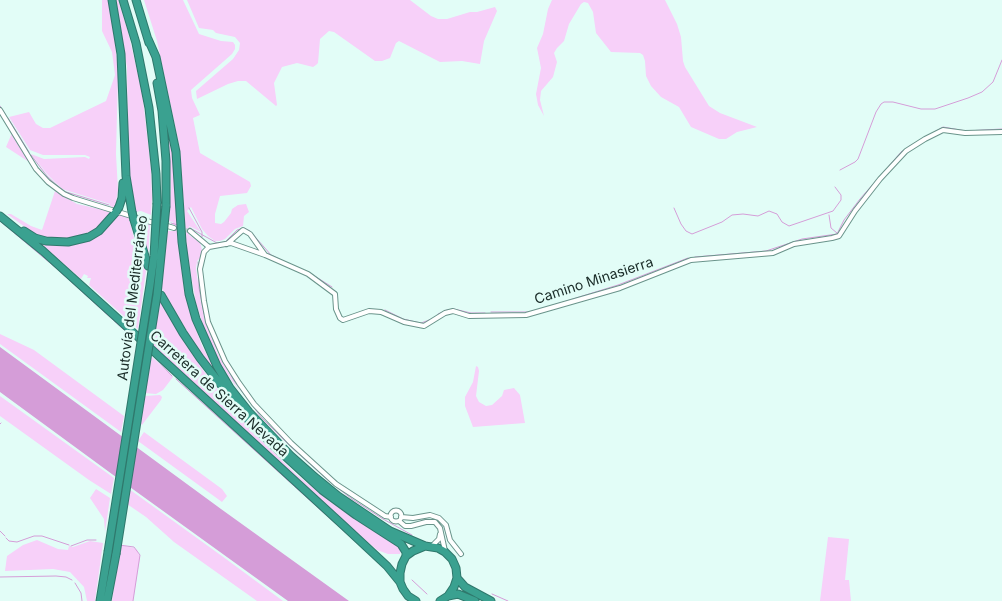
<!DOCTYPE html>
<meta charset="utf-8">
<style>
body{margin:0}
canvas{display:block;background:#e2fdf7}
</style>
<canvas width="1002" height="601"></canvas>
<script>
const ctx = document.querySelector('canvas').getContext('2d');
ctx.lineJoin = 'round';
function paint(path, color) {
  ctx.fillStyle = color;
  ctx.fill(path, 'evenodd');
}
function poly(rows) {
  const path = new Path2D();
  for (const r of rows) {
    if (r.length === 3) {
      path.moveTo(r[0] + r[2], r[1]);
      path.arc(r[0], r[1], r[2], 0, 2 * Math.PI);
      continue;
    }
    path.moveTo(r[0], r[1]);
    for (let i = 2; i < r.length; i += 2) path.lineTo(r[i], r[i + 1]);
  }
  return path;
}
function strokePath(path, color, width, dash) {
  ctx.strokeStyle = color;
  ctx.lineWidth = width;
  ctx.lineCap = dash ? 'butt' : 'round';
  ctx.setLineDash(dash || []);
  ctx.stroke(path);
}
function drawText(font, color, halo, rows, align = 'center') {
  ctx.font = font + ' Inter,sans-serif';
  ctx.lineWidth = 5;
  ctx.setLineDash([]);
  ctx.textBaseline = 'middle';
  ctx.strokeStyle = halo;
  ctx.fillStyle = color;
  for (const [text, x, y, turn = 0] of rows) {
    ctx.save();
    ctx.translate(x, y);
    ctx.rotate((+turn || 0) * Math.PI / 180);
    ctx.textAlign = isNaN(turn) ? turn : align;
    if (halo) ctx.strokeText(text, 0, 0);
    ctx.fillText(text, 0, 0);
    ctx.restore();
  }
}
paint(poly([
 [102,0,108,0,114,30,118,75,116,154,118,190,115,208,110,206,110,204,62,189,47,174,31,154,44,159,85,157,89,159,90,157,85,155,43,155,30,150,9,117,29,112,36,124,43,128,50,128,106,101,115,75,112,52,102,31],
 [115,0,118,0,127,28,142,91,151,169,152,198,151,215,141,211,136,212,131,186,128,151,127,67],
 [144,0,183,0,199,34,221,41,233,42,235,45,235,49,232,54,191,90,192,98,200,115,193,118,200,153,250,182,251,186,247,193,220,196,215,214,215,223,221,224,224,222,231,213,232,209,238,205,246,204,249,212,244,216,243,226,235,229,225,239,220,241,215,241,208,236,202,229,191,207,187,211,201,232,189,226,189,235,200,242,202,250,200,258,197,261,196,268,200,298,205,321,217,352,239,391,221,365,207,337,196,303,187,252,180,149,157,41],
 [187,0,410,0,431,16,438,19,447,19,470,12,477,12,495,7,497,11,484,41,480,64,462,61,440,62,399,41,396,43,390,58,382,61,375,61,334,32,329,31,320,39,318,63,316,65,313,67,297,63,282,67,274,83,277,105,276,106,246,81,238,81,228,84,197,99,196,91,233,59,239,50,240,43,235,37,216,33,213,30,199,28],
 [552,0,665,0,677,24,681,37,683,61,685,67,709,106,720,113,757,127,737,132,726,139,719,139,691,127,679,107,661,97,651,86,646,76,645,61,643,55,640,53,611,52,596,33,593,12,588,3,584,2,581,4,569,24,564,41,557,48,554,53,557,62,553,77,541,91,540,100,544,116,538,105,536,94,541,68,537,48,543,34,548,9],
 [168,126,174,161,180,257,184,290,190,313,202,346,224,385,198,350,161,287,168,231,174,231,173,222,168,221,171,189],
 [12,133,29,162,6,147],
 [55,191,77,204,113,212,99,227,90,232,67,239,57,240,42,237,32,232,7,214,11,214,31,226,42,230],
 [119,214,129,218,137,250,146,271,138,329,89,285,91,278,87,278,88,276,84,274,81,279,39,242,59,246,81,243,97,236,105,230],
 [135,218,150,225,148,259],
 [159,299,186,345,203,370,234,411,257,436,296,474,329,501,370,529,398,545,401,549,400,554,388,554,377,550,363,538,152,345],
 [0,334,34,350,124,416,121,432,0,344],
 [150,355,173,377,163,390,156,394,144,393],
 [476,366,478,367,479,371,476,396,479,402,486,406,492,405,502,396,504,390,514,388,520,395,525,423,473,427,465,406,465,397,473,382],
 [160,395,162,397,161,400,142,425,140,423,144,396],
 [0,396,114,478,111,494,89,480,0,416],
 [144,432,222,489,227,496,222,502,138,441],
 [96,489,110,498,105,532,104,519,90,498],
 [129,489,226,559,283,601,257,601,174,542,146,517,127,504],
 [828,537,849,539,845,580,849,580,851,601,820,601],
 [37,540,58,549,68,550,69,546,73,547,90,541,103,543,95,601,87,601,84,587,70,572,53,569,5,571,7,556,23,545],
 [120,545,134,548,137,550,140,557,133,601,112,601]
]), '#f7d0f9');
paint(poly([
 [0,347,221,509,349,601,288,601,116,477,0,392]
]), '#d59dd8');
strokePath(poly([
 [0,106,5,114],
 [8,118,29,152],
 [908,147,943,127,966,131,1002,129],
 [31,155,47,176,63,191,109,205],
 [840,170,855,162,858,159,876,112,881,104,884,102,893,102,921,109,935,109,968,98,982,92,993,82,1002,60],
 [189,208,202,232,202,237],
 [674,208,681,224,686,231,692,234,722,222,732,215,743,214,758,216,769,211,777,214,782,222,789,226,833,211,841,200,841,195,835,187],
 [140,215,149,218],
 [829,215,831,228,837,233],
 [0,221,56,268,134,339],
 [171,223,178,225],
 [190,228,217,243,225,242,237,230,244,228,250,231,271,255,307,272],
 [695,257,766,251,802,239,837,234,844,220,860,199,902,151],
 [198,262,199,288,204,314],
 [313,275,332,287],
 [385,310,403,319,416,322,421,323,432,319],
 [491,312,531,312,618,285,688,258],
 [438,314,447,310,454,309,471,313,485,313],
 [208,327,215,345,234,381,261,417,291,447,330,482,352,499,383,519,412,535],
 [154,357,172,376],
 [176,379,379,563],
 [0,424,1,423],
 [0,531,5,536],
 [6,538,9,541,17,542,34,536,42,536,69,545],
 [439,542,441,542],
 [119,545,134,547,140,555,133,601],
 [71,546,87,540,96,540],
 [0,577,56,576,66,577,72,580],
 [412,580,427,594],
 [75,583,81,593,82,601],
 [492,594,508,601]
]), '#d59dd8', 1);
strokePath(poly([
 [174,228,190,231]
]), '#bad3ce', 4, [4, 2]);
const street = poly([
 [0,110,36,169,48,182,64,194,73,198,157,224],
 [164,225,174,228],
 [190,231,209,247],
 [227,244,243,230,250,234,265,255],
 [209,247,231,243,265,255,308,274,335,294,336,309,340,318,343,320,369,311,381,312,404,322,424,326,445,313,453,311,469,316,526,315,620,288,691,260,773,253,794,244,832,238,839,236,855,211,880,179,906,151,925,139,943,130,965,133,1002,132],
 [209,247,204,252,200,269,204,301,208,322,225,361,239,383,254,404,291,443,336,484,385,516,391,517],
 [396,516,5.5],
 [401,517,413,518,430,515,439,518,446,525,450,540,461,554],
 [399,521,405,526,411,526,426,522,435,522,440,528,445,551],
 [432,546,439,539,440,534]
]);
const highway = poly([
 [112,0,121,54,126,176,132,212],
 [123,0,136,43,149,108,156,174,157,203],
 [136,0,149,43],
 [148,39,156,57,176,152,182,242,189,294,196,319,217,366,230,388,249,412,290,455,316,478,338,496,390,531,425,546,438,548,445,552,452,559,456,568,457,578,454,587,448,596,440,601],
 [157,83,162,111,166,161,166,206],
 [119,207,122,198,123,183],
 [0,216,43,251,126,326,344,526,387,566,400,582],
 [134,220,148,266],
 [24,231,35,238,46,241,68,242,89,237,99,231,116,212],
 [161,295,183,333,200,358,250,422,275,447,322,490,356,515,401,544,406,552,406,556],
 [457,578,465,587,491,601],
 [448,596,458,594,475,601],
 [100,601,108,552],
 [107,601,116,554],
 [416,601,408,596,403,589,400,582,400,573,402,564,406,556,413,551,425,546]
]);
strokePath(street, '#6a948b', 6);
strokePath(highway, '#2f786c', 9);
strokePath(street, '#fff', 4);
strokePath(highway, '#3aa190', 7);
const highwayBridge = poly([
 [116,212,119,207],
 [132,212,134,220],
 [108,552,150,285,154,256,157,203],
 [116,554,157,295,166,206]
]);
strokePath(highwayBridge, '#2f786c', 9, []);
strokePath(highwayBridge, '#3aa190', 7);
drawText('14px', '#1a2c28', '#e2fdf7', [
 ["Camino Minasierra",594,281,-18],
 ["Autovía del Mediterráneo",133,298,-83],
 ["Carretera de Sierra Nevada",219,394,42]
]);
</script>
